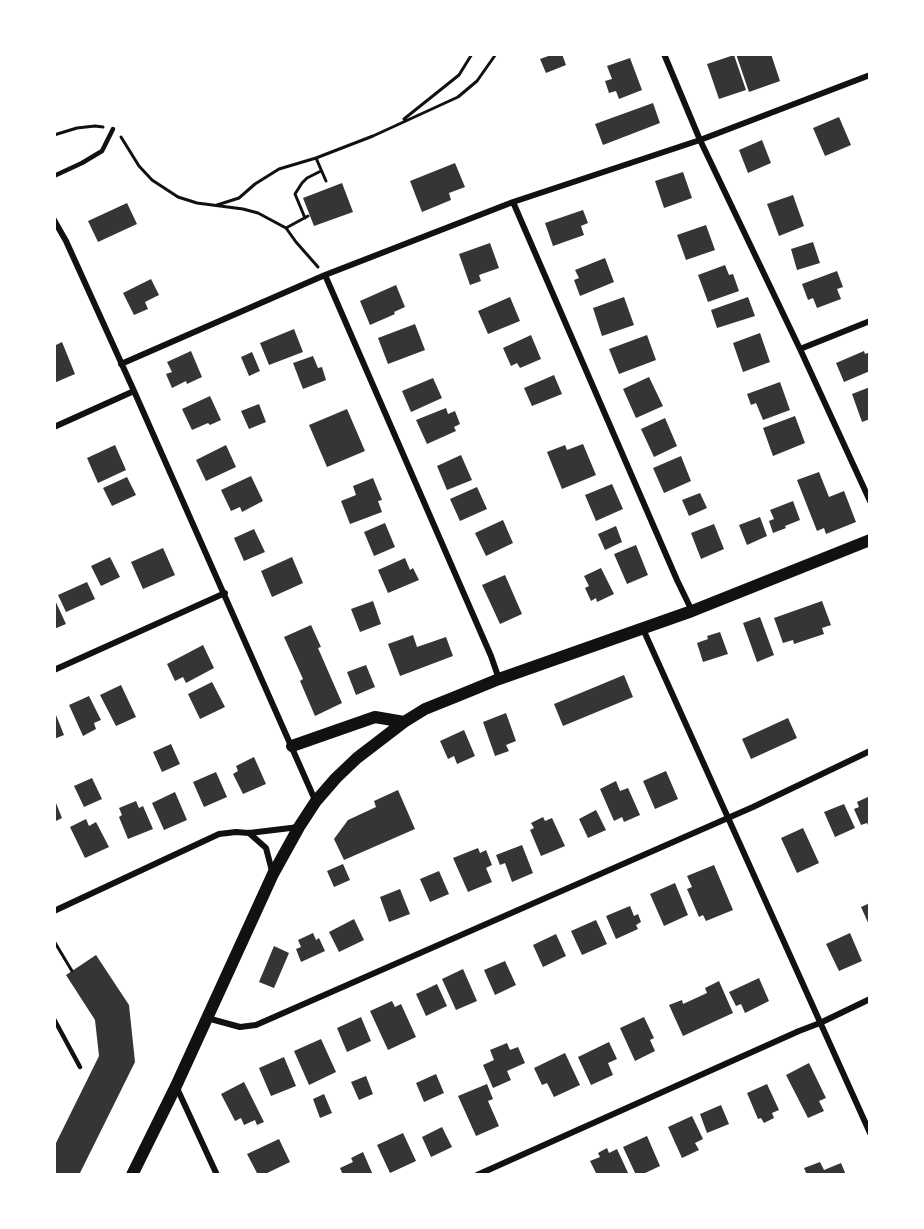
<!DOCTYPE html>
<style>
body{margin:0}
#map{position:relative;width:924px;height:1229px;overflow:hidden;background:#fff;font-family:"Libre Baskerville",serif}
canvas{display:block}
.frame{position:absolute;inset:0;border:56px solid #fff;pointer-events:none}
</style>
<div id="map">
<canvas width="924" height="1229"></canvas>
<div class="frame"></div>
</div>
<script>
const ctx = document.querySelector('canvas').getContext('2d');
ctx.lineJoin = 'round';
function paint(path, color) {
  ctx.fillStyle = color;
  ctx.fill(path, 'evenodd');
}
function poly(rows) {
  const path = new Path2D();
  for (const r of rows) {
    path.moveTo(r[0], r[1]);
    for (let i = 2; i < r.length; i += 2) path.lineTo(r[i], r[i + 1]);
  }
  return path;
}
function strokePath(path, color, width, dash) {
  ctx.strokeStyle = color;
  ctx.lineWidth = width;
  ctx.lineCap = dash ? 'butt' : 'round';
  ctx.setLineDash(dash || []);
  ctx.stroke(path);
}
paint(poly([
 [554,54,562,54,566,65,546,73,540,59],
 [736,54,771,54,780,81,749,92],
 [734,55,746,90,719,99,707,64],
 [630,58,642,90,619,99,616,91,609,93,605,81,612,79,607,66],
 [653,103,660,123,603,145,595,124],
 [839,117,851,145,825,156,813,128],
 [762,140,771,163,748,173,739,150],
 [455,163,465,187,449,193,451,200,422,212,410,181],
 [683,172,692,198,664,208,655,181],
 [342,183,353,212,314,226,303,198],
 [793,195,804,226,779,236,767,204],
 [127,203,137,224,98,242,88,221],
 [583,210,588,223,581,226,584,235,553,246,545,223],
 [706,225,715,250,686,260,677,235],
 [813,242,820,263,797,270,791,249],
 [490,243,499,268,479,275,481,281,470,285,459,254],
 [605,258,614,282,580,296,574,280,579,278,575,270],
 [725,265,729,275,733,274,739,291,708,302,698,275],
 [837,271,843,287,837,289,841,299,817,308,813,298,808,300,802,284],
 [151,279,159,295,145,302,148,309,134,315,123,293],
 [396,285,405,307,394,312,395,314,370,325,360,301],
 [510,297,520,321,488,334,478,311],
 [624,297,634,325,602,336,593,308],
 [748,297,755,316,717,328,711,310],
 [415,324,425,350,388,364,378,338],
 [294,329,303,352,269,365,260,343],
 [760,333,770,362,743,372,733,343],
 [531,335,541,359,520,368,517,363,511,366,503,348],
 [647,335,656,360,619,374,609,349],
 [62,342,75,374,54,383,54,346],
 [191,351,202,377,187,384,186,381,172,388,166,374,172,372,167,362],
 [864,351,865,354,870,352,870,371,844,382,836,363],
 [252,352,260,371,249,376,241,357],
 [313,356,318,368,322,367,326,380,303,389,293,363],
 [554,375,562,394,532,406,524,388],
 [649,377,663,406,636,418,623,389],
 [433,378,442,398,411,412,402,391],
 [780,382,790,410,763,420,756,403,751,405,747,394],
 [870,387,870,419,862,422,852,394],
 [210,396,221,420,210,425,208,423,192,430,182,409],
 [259,404,266,422,249,429,241,411],
 [446,408,448,414,455,411,460,424,454,427,456,431,427,444,416,420],
 [347,409,365,451,327,467,309,425],
 [795,416,805,443,773,456,763,428],
 [665,418,677,446,654,457,641,429],
 [583,444,596,475,562,489,547,452,565,445,567,450],
 [115,445,126,470,98,483,87,458],
 [226,445,236,467,206,481,196,460],
 [461,455,472,480,447,490,437,466],
 [681,456,691,481,664,493,653,468],
 [819,472,829,497,844,491,856,522,826,534,824,528,817,531,797,480],
 [251,476,263,501,242,512,240,507,231,511,221,490],
 [127,477,136,495,112,506,103,488],
 [373,478,382,500,378,501,382,512,350,524,341,501,356,495,353,486],
 [612,484,623,509,596,521,585,495],
 [477,487,487,509,460,521,450,499],
 [700,493,707,508,689,516,682,500],
 [793,501,800,520,785,526,786,528,773,533,769,521,774,519,770,510],
 [760,517,767,536,747,545,739,525],
 [503,520,513,543,486,556,475,533],
 [385,523,395,547,374,556,364,532],
 [714,524,724,549,701,559,691,533],
 [616,526,622,542,605,550,598,534],
 [254,529,265,552,244,561,234,538],
 [636,545,648,575,627,584,614,554],
 [163,548,175,575,143,589,131,562],
 [110,557,120,577,101,586,91,566],
 [292,557,303,583,272,597,261,571],
 [405,558,410,570,413,568,419,580,388,593,378,570],
 [601,568,614,594,597,602,596,598,591,601,585,588,589,586,584,576],
 [505,575,522,614,500,624,482,585],
 [87,582,95,599,66,612,58,595],
 [54,598,66,624,54,629],
 [373,601,381,624,360,632,351,609],
 [822,601,831,625,822,628,824,634,794,644,793,640,783,643,774,618],
 [760,617,774,655,757,662,743,623],
 [311,625,321,647,318,648,342,703,315,716,300,681,303,679,284,637],
 [720,632,728,654,703,662,697,643,708,639,707,636],
 [413,635,417,647,446,637,453,656,400,676,388,644],
 [203,645,214,668,186,683,183,677,175,681,167,664],
 [366,665,375,687,356,695,347,672],
 [624,675,633,697,563,726,554,704],
 [212,682,225,707,200,719,188,694],
 [121,685,136,717,116,726,100,695],
 [89,696,101,720,94,723,96,729,83,736,69,705],
 [506,713,516,741,506,745,509,751,495,756,483,722],
 [56,715,64,735,54,739,54,716],
 [788,718,797,738,751,759,742,739],
 [464,730,475,756,457,764,454,756,448,759,440,741],
 [171,744,180,764,162,772,153,752],
 [254,757,266,784,243,794,233,774,238,771,236,766],
 [666,771,678,799,655,809,643,781],
 [216,772,227,797,204,807,193,782],
 [92,778,102,799,84,807,74,786],
 [616,781,620,791,628,788,640,815,624,822,622,817,614,821,600,789],
 [398,790,415,829,344,860,334,839,348,820,376,807,374,801],
 [175,792,187,820,164,830,152,803],
 [870,796,870,830,867,823,861,825,854,809,859,807,857,802],
 [54,798,62,818,54,822],
 [136,801,139,808,143,806,153,829,128,839,119,817,122,815,119,808],
 [844,804,855,828,835,837,824,812],
 [596,810,606,830,588,838,579,819],
 [543,817,545,821,552,818,565,846,541,856,530,830,534,828,531,823],
 [86,819,89,826,96,822,109,847,85,858,70,827],
 [803,828,819,863,797,873,781,838],
 [522,845,533,873,512,882,505,863,500,865,496,855],
 [478,848,480,853,486,850,492,865,486,868,492,882,468,892,453,858],
 [343,864,350,880,334,887,327,871],
 [714,865,733,910,706,921,703,915,699,917,687,889,692,887,687,876],
 [439,871,449,894,430,902,420,879],
 [675,883,688,915,664,926,650,894],
 [400,889,410,914,389,922,380,897],
 [870,903,870,927,861,907],
 [630,906,634,916,638,914,641,922,636,925,638,929,616,939,606,916],
 [354,919,364,940,339,952,329,932],
 [596,920,607,944,582,955,571,931],
 [313,933,316,940,319,938,325,951,301,962,296,949,301,947,298,940],
 [850,933,862,961,839,971,826,944],
 [556,934,566,956,543,967,533,945],
 [274,946,289,953,274,988,259,982],
 [96,955,129,1005,135,1062,79,1175,54,1175,54,1147,99,1056,95,1020,66,975],
 [505,961,516,985,495,995,484,970],
 [463,969,477,1001,456,1010,442,979],
 [759,978,769,1001,745,1013,741,1004,736,1006,729,992],
 [719,981,733,1013,683,1036,669,1005,682,1000,683,1004,707,993,705,988],
 [437,984,447,1006,426,1016,416,994],
 [392,1001,395,1007,401,1004,416,1037,388,1050,370,1011],
 [361,1017,371,1041,347,1052,337,1028],
 [644,1017,654,1038,650,1040,655,1051,635,1061,620,1028],
 [321,1039,336,1072,309,1085,294,1051],
 [609,1042,617,1059,608,1063,613,1075,591,1085,578,1057],
 [507,1043,510,1050,518,1047,525,1063,507,1071,511,1080,493,1088,483,1065,494,1060,490,1050],
 [565,1053,580,1085,554,1097,547,1083,542,1085,534,1068],
 [284,1057,296,1086,271,1096,259,1068],
 [809,1063,826,1098,819,1101,824,1111,808,1118,786,1075],
 [436,1074,444,1093,424,1102,416,1083],
 [366,1076,373,1094,359,1100,351,1082],
 [244,1082,264,1122,257,1125,255,1120,244,1125,241,1118,235,1121,221,1094],
 [487,1084,493,1099,488,1101,499,1126,476,1136,458,1096],
 [767,1084,779,1110,772,1113,774,1118,764,1123,761,1118,758,1119,747,1093],
 [324,1094,332,1113,320,1118,313,1099],
 [721,1105,729,1124,707,1133,700,1114],
 [692,1116,703,1139,695,1143,699,1150,682,1158,668,1127],
 [442,1127,452,1147,431,1157,422,1137],
 [403,1133,416,1161,390,1173,377,1145],
 [647,1136,660,1166,641,1175,636,1175,623,1147],
 [279,1139,290,1162,263,1175,258,1175,247,1154],
 [607,1148,609,1153,617,1149,629,1175,597,1175,590,1161,600,1157,598,1153],
 [363,1152,373,1175,343,1175,340,1168,353,1162,351,1158],
 [820,1162,824,1170,841,1163,846,1175,807,1175,804,1168]
]), '#353535');
strokePath(poly([
 [404,119,459,75,472,54],
 [54,135,77,128,95,126,103,127],
 [121,137,139,166,152,180,178,197,197,203,243,209,258,213,286,228,296,242,318,267],
 [316,158,326,181],
 [217,205,239,198,255,184,279,169,316,158,373,136,458,97,477,81,496,54],
 [305,218,295,194,302,183,307,178,321,171],
 [286,228,308,216],
 [54,941,72,971]
]), '#111', 3);
strokePath(poly([
 [54,176,82,163,102,151,113,129],
 [54,1019,80,1067]
]), '#111', 4.5);
strokePath(poly([
 [664,54,700,140,800,349,870,501],
 [513,202,677,580,692,611],
 [54,220,66,241,134,391,315,800],
 [325,275,491,656,499,679],
 [800,349,870,321],
 [121,364,325,275,513,202,700,140,870,75],
 [54,427,134,391],
 [643,629,870,1133],
 [54,670,225,593],
 [249,833,266,848,272,871],
 [54,911,219,834,236,832,249,833,299,827],
 [207,1018,240,1027,256,1025,753,807,870,751],
 [176,1086,217,1175],
 [477,1175,799,1031,820,1023,870,999]
]), '#111', 6);
strokePath(poly([
 [292,746,375,717,404,722],
 [132,1175,176,1086,273,874,299,827,316,801,336,778,357,758,404,722,425,709,455,697,499,679,692,611,870,540]
]), '#111', 12);
</script>
